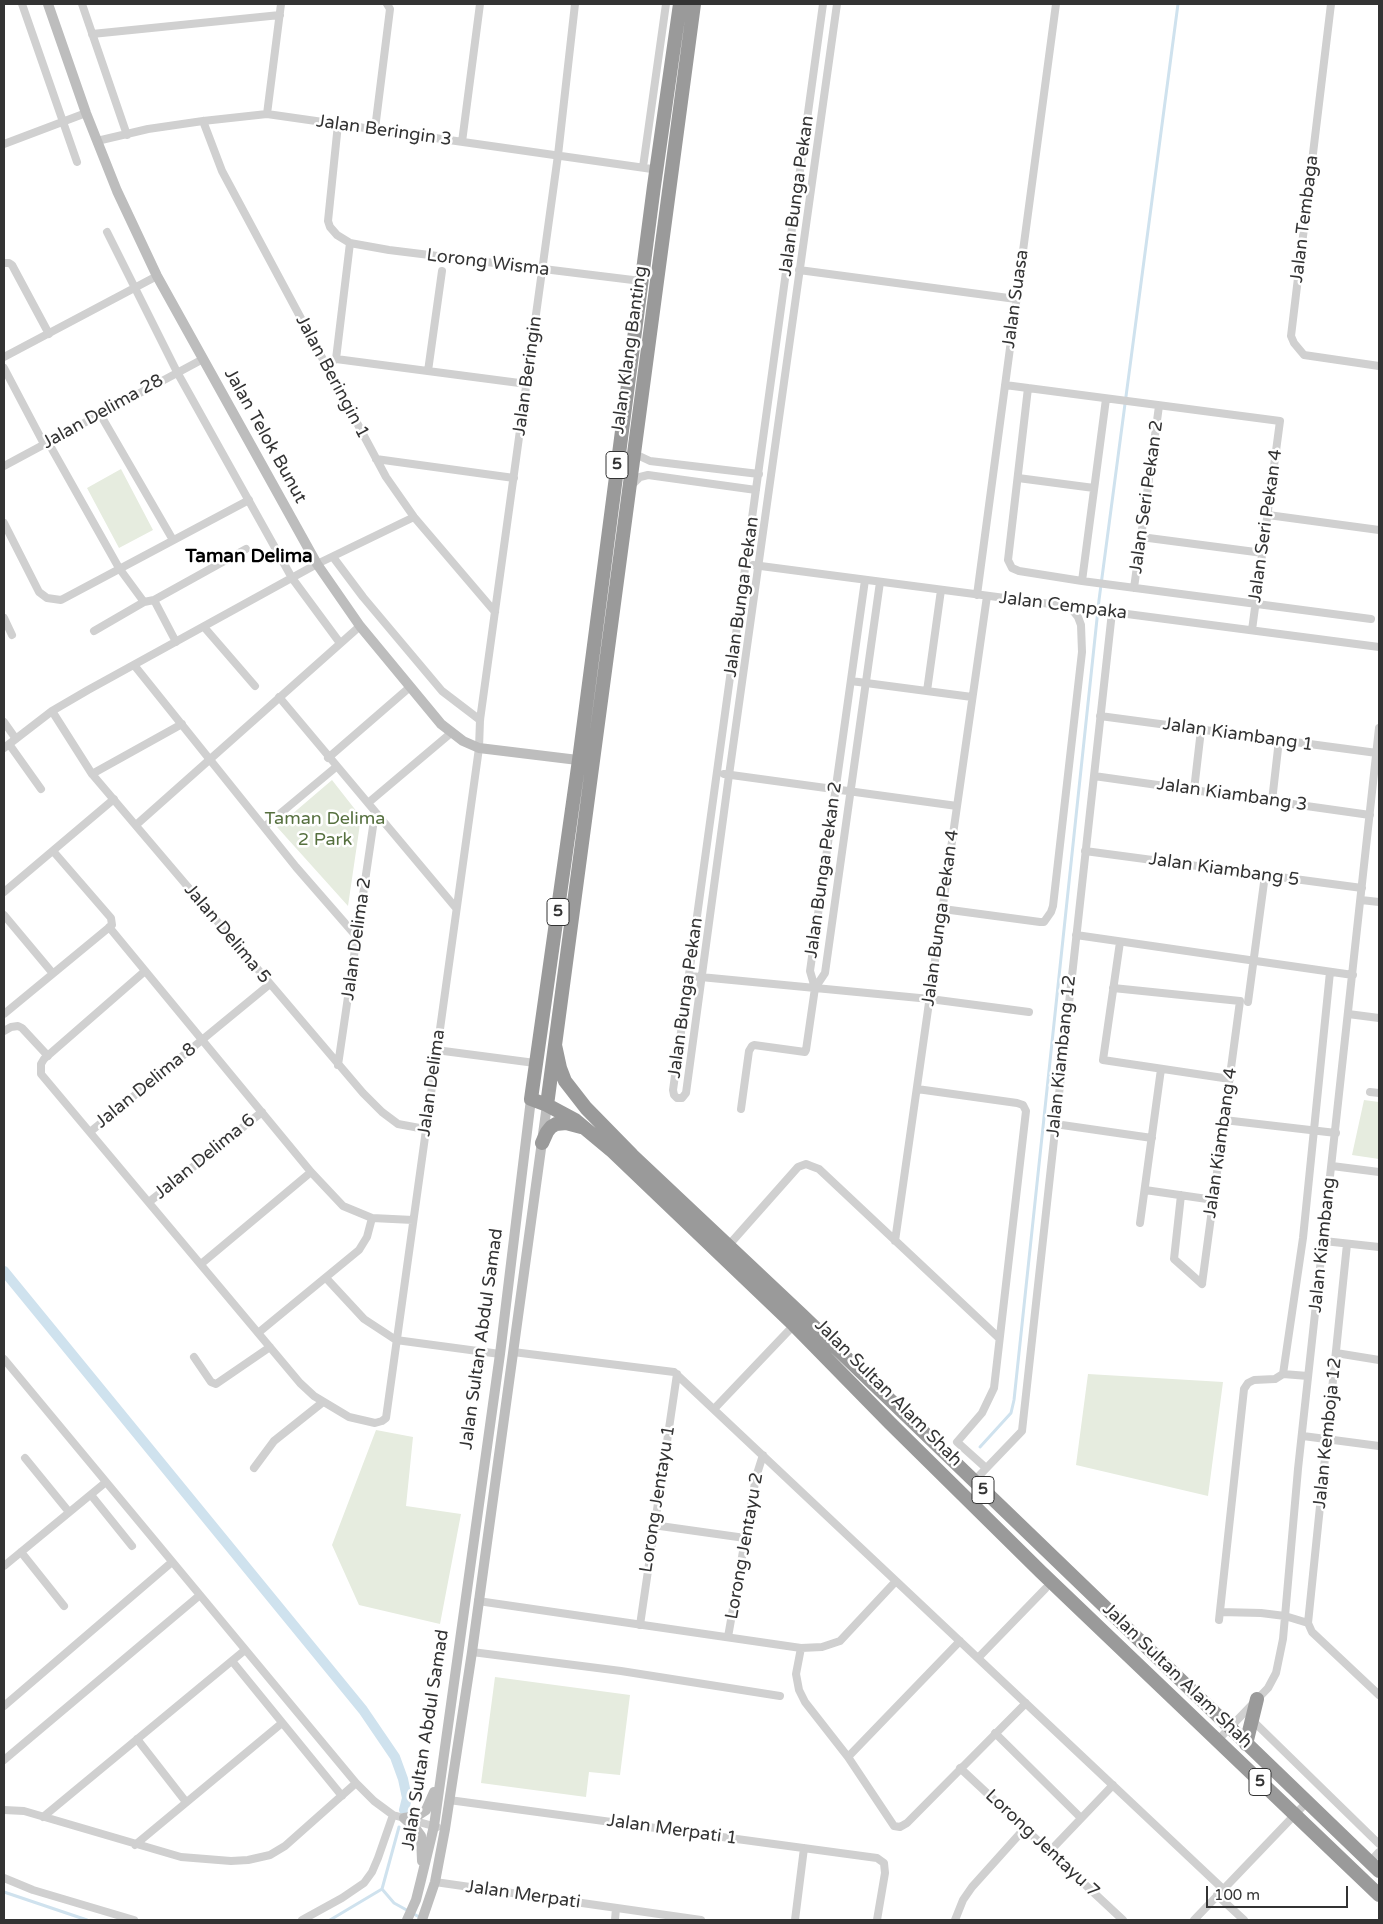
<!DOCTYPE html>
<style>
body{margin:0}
#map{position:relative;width:1383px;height:1924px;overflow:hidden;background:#fff;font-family:"Varela Round",sans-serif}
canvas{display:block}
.frame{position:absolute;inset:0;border:5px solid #333;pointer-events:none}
.scale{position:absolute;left:1206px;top:1886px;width:142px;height:22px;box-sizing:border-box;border:2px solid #333;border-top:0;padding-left:6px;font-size:15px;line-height:18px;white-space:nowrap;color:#333;-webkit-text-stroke:4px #fff;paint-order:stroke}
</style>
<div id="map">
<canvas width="1383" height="1924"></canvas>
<div class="frame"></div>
<div class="scale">100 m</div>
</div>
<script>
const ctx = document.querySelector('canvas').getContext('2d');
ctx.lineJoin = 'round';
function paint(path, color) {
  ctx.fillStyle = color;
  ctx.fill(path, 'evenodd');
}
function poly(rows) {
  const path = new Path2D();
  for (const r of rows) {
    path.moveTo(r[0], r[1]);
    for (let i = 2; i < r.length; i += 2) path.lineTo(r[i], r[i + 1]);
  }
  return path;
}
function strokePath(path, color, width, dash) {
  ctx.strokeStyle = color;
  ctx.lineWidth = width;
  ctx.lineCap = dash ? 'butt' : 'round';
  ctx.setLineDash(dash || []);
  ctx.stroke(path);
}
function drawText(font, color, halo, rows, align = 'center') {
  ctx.font = font + ' "Varela Round",sans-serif';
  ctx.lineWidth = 5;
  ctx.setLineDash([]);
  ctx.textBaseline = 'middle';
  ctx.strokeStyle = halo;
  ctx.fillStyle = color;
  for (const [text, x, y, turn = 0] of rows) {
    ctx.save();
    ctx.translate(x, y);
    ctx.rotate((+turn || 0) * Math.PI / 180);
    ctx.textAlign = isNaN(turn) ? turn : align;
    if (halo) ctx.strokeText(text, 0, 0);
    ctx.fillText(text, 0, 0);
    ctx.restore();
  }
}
paint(poly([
 [121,469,153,530,119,548,87,488],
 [332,780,361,817,348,906,277,827],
 [1364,1100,1379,1102,1379,1159,1352,1155],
 [1088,1374,1223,1382,1208,1496,1076,1465],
 [376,1430,413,1437,406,1506,461,1514,440,1624,359,1605,332,1545],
 [495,1677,630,1695,620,1775,589,1772,586,1797,481,1783]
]), '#e6ecdf');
strokePath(poly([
 [980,1447,1011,1413,1014,1400,1099,600,1178,4],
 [382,1889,394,1903,421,1918],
 [4,1892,87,1920],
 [330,1920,382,1889,399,1827]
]), '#cfe2ee', 3);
strokePath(poly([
 [4,1271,363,1710,395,1757,403,1779,407,1798,404,1810]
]), '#cfe2ee', 10);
strokePath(poly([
 [22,4,77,162],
 [82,4,127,135],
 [823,4,673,1090,674,1095,677,1098,682,1098,686,1093,729,775,837,4],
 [1331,4,1291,336,1294,343,1304,355,1379,366],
 [92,34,280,15],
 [267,114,281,4],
 [203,121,222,171,386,477,414,517,495,612],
 [338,124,328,221,330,227,337,235,350,243,389,250,641,281],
 [375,129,390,9,387,4],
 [97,141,148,129,203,121,267,114,659,170],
 [462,142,480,4],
 [4,144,86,113],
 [643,167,666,4],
 [107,232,177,372,292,578,340,643],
 [4,263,9,263,12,265,49,334],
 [799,270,1016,299],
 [4,357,157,276],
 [336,359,350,243],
 [326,366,336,359,527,384],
 [4,368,44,444],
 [428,371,442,271],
 [1005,385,1280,421,1252,630],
 [1028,388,1008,560,1012,568,1019,571,1082,581,1371,619],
 [100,414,173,540],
 [48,442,119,568,144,602,154,600,176,642],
 [635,454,650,461,759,474],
 [376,459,514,478],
 [4,466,203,359],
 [1018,478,1094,488],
 [631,486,640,477,648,475,756,490],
 [1268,515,1379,530],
 [4,523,39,592,47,598,61,600,249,500],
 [1141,537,1263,553],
 [333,557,363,597,442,691,480,720],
 [753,565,1379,647],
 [1082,581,1106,399],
 [1134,588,1159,406],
 [977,595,1056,4],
 [154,600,246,549],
 [4,618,12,635],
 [204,627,255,686],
 [94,631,144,602],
 [134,665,296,867,357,937],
 [851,681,972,697],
 [927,691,941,590],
 [279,697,456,908],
 [52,711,92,774,363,1093,382,1112,398,1124,425,1129],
 [1100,716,1377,753],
 [4,722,16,739],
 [9,744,41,789],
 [4,748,52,711,88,690,317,564,414,517],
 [328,758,410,687],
 [92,774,182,724],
 [724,774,957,806],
 [1094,776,1370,815],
 [1194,790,1201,730],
 [1272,801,1279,740],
 [368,803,451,733],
 [136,825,360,626],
 [264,827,336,767],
 [1085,851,1362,888],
 [4,892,114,799],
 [1361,900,1379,902],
 [943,909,1040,922,1044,922,1051,912,1053,906,1082,652,1081,625,1078,617,1070,607],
 [4,915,50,970],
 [109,927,311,1172,343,1206,372,1218,413,1220],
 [1076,935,1353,975],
 [1120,942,1103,1060,1230,1079],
 [145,971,44,1059,41,1064,41,1074,300,1383,314,1396,349,1417,375,1423,382,1421,386,1418,479,748,480,720,558,155,575,4],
 [690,976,930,999,1029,1012],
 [815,988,825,973,880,582],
 [1113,988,1240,1001,1202,1284],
 [1248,1002,1265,875],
 [4,1014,112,925,111,918,53,851],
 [1348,1014,1379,1018],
 [4,1031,11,1027,18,1026,22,1028,48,1056],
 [436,1050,535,1063],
 [338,1065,375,813],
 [917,1089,1017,1103,1023,1105,1026,1111,994,1388,982,1413,957,1442,986,1468],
 [1370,1092,1379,1093],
 [741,1109,749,1051,752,1046,754,1045,805,1052,806,1050,815,988,810,971,865,580],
 [1224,1120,1336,1133],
 [1055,1124,1152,1138],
 [90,1132,270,984],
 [1332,1166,1379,1172],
 [1145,1190,1214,1200],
 [1181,1195,1174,1259,1202,1284],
 [149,1202,262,1112],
 [1140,1223,1161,1069],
 [895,1241,987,596],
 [1324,1241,1379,1247],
 [728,1246,798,1167,806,1164,811,1166,819,1169,999,1338],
 [201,1264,311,1172],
 [326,1278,364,1319,396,1340,500,1354],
 [258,1333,359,1250,367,1237,372,1218],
 [513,1352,674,1372,1223,1889],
 [1336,1353,1379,1360],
 [194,1357,211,1382,216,1384,270,1347],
 [4,1359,356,1783,374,1801,393,1815,437,1827],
 [1283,1374,1303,1238,1330,972],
 [714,1409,795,1324],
 [1303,1436,1379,1446],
 [25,1458,69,1512],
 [254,1468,274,1441,323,1402],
 [974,1481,1022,1431,1112,612],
 [91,1495,132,1546],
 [653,1525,745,1538],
 [21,1552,64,1606],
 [4,1566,106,1482],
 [478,1601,801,1648,822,1647,840,1641,896,1581],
 [1220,1612,1261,1613,1285,1616,1308,1623],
 [1219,1620,1244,1389,1248,1383,1254,1380,1275,1379,1283,1374,1308,1376],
 [1308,1623,1347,1244],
 [1308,1623,1312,1632,1379,1695],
 [640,1625,677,1374],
 [728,1637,756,1477,763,1455],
 [801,1648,796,1674,799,1690,805,1702,848,1757,894,1826,900,1827,907,1823,1026,1703],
 [472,1652,621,1671,780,1696],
 [978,1658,1045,1589],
 [232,1661,342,1796],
 [4,1706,172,1562],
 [1252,1720,1379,1844],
 [995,1733,1081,1818],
 [137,1739,186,1802],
 [1217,1741,1268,1688,1276,1673,1283,1639,1298,1469,1379,728],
 [848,1757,960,1641],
 [4,1760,200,1595],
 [960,1768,1123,1920],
 [449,1800,877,1858,884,1863,885,1873,877,1920],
 [4,1810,24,1811,181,1857,231,1861,248,1860,270,1855,285,1846,356,1783],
 [43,1817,245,1650],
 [135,1845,282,1723],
 [1050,1851,1113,1785],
 [1370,1862,1379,1852],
 [4,1878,33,1890,134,1920],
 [435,1882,701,1920],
 [1217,1895,1244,1920],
 [302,1920,342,1898,364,1883,372,1872,378,1858,393,1815],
 [615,1920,616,1908],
 [795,1920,804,1848],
 [955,1920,963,1900,972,1887,1025,1828],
 [1194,1920,1307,1802]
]), '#d0d0d0', 8);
strokePath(poly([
 [48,4,86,113,117,191,157,276,317,564,360,626,441,724,463,741,479,748,586,761],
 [404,1818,417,1816,426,1810,434,1792],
 [404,1818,416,1829,421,1836,422,1861],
 [407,1920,416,1900,421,1880,434,1826,500,1354,531,1099],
 [422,1920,435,1882,445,1829,472,1652,547,1105]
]), '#bdbdbd', 10);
strokePath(poly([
 [680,4,654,186,579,760,531,1099,547,1105,575,1120,611,1150,794,1325,890,1423,1041,1572,1379,1895],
 [555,1045,560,1068,565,1081,586,1108,632,1155,803,1316,1379,1871],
 [547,1105,694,4],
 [542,1143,547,1132,551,1127,556,1124,566,1123,581,1127],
 [1246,1744,1257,1699]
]), '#9a9a9a', 14);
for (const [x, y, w] of [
 [617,465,22],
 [558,912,22],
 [983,1490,22],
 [1260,1782,22]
]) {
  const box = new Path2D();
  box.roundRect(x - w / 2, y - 13.5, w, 27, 4);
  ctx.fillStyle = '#fff';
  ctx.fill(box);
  strokePath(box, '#333', 1);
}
drawText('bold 16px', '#333', null, [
 ["5",617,465],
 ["5",558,912],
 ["5",983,1490],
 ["5",1260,1782]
]);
drawText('18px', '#333', '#fff', [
 ["Jalan Beringin 3",384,131,8],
 ["Jalan Bunga Pekan",797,196,-82],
 ["Jalan Tembaga",1305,219,-83],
 ["Lorong Wisma",488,263,7],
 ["Jalan Suasa",1016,299,-82],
 ["Jalan Klang Banting",630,350,-82],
 ["Jalan Beringin",528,376,-82],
 ["Jalan Beringin 1",332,377,62],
 ["Jalan Delima 28",103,412,-29],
 ["Jalan Telok Bunut",265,436,61],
 ["Jalan Seri Pekan 2",1147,497,-82],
 ["Jalan Seri Pekan 4",1266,526,-82],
 ["Jalan Bunga Pekan",742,597,-82],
 ["Jalan Cempaka",1063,606,7],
 ["Jalan Kiambang 1",1238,735,8],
 ["Jalan Kiambang 3",1232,795,8],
 ["Jalan Bunga Pekan 2",824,870,-82],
 ["Jalan Kiambang 5",1224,870,8],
 ["Jalan Bunga Pekan 4",941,918,-82],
 ["Jalan Delima 5",227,934,50],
 ["Jalan Delima 2",357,939,-82],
 ["Jalan Bunga Pekan",686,998,-82],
 ["Jalan Kiambang 12",1062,1056,-84],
 ["Jalan Delima",432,1083,-82],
 ["Jalan Delima 8",146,1086,-39],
 ["Jalan Kiambang 4",1221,1143,-82],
 ["Jalan Delima 6",205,1157,-39],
 ["Jalan Kiambang",1323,1245,-84],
 ["Jalan Sultan Abdul Samad",482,1339,-82],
 ["Jalan Sultan Alam Shah",888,1393,45],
 ["Jalan Kemboja 12",1328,1433,-84],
 ["Lorong Jentayu 1",658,1499,-81],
 ["Lorong Jentayu 2",745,1546,-80],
 ["Jalan Sultan Alam Shah",1177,1676,44],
 ["Jalan Sultan Abdul Samad",426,1740,-81],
 ["Jalan Merpati 1",672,1830,8],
 ["Lorong Jentayu 7",1042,1844,43],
 ["Jalan Merpati",523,1895,8]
]);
drawText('18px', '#56703f', '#fff', [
 ["Taman Delima",325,819],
 ["2 Park",325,840]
]);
drawText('bold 19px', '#000', '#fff', [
 ["Taman Delima",249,557]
]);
</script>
